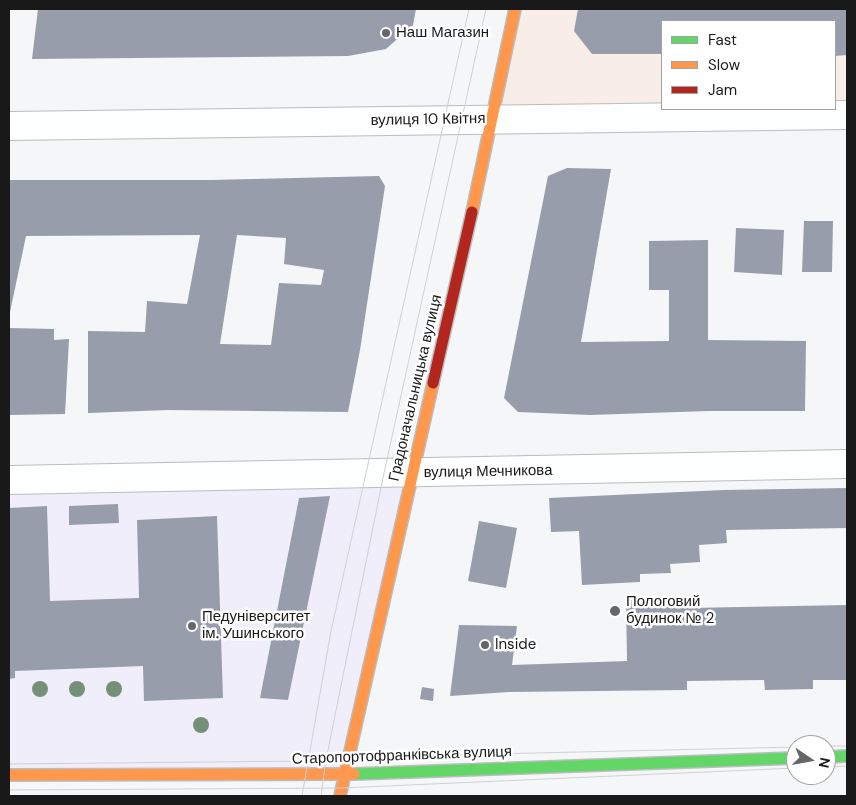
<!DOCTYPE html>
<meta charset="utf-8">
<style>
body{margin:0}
#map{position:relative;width:856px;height:805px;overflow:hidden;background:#f4f6f8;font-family:"DM Sans",sans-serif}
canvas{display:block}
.frame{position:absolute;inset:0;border:10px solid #19191a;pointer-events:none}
.legend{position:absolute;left:661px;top:20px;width:175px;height:90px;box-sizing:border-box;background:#fff;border:1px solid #a3a3a3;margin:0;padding:6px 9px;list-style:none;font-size:15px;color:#19191a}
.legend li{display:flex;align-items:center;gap:10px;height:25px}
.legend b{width:25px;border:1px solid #a3a3a3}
.north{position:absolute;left:786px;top:735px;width:50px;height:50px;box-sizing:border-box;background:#fff;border:1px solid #a3a3a3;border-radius:50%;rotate:102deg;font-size:14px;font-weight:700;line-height:20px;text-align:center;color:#19191a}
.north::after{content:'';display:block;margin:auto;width:18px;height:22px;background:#666668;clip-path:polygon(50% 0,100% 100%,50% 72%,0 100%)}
</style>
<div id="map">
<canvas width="856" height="805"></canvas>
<div class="frame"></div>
<ul class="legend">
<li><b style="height:6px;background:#63d668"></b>Fast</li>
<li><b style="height:6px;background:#ff974d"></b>Slow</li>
<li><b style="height:6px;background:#b3261e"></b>Jam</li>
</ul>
<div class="north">N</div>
</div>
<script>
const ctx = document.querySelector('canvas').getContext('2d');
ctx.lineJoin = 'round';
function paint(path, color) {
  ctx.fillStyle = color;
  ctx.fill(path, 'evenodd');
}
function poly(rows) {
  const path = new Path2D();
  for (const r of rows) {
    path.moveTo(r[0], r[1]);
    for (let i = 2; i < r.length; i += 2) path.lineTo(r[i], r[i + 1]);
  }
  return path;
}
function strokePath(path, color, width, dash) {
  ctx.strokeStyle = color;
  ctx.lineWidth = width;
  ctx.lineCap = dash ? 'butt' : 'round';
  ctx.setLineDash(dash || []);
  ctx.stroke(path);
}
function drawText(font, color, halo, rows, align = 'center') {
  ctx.font = font + ' "DM Sans",sans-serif';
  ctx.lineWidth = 5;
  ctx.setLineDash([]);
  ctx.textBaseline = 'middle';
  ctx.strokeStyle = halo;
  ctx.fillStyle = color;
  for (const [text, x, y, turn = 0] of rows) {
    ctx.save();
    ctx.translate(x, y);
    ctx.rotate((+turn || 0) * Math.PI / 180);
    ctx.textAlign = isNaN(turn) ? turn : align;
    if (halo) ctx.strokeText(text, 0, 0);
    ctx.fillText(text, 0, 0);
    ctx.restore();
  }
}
paint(poly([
 [516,9,847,9,847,114,494,118],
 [662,21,835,21,835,109,662,109]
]), '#f8ede7');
paint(poly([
 [409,477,343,770,9,770,9,482]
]), '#f1eefb');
paint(poly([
 [38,9,416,9,413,25,386,49,348,56,32,59],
 [578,9,847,9,847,55,835,56,835,21,662,21,662,54,592,54,574,31],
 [567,168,611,169,581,342,669,341,669,290,649,290,649,241,708,240,708,340,806,341,805,411,708,411,590,415,518,412,504,398,548,176],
 [379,176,385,186,360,350,348,412,168,410,88,413,88,331,145,332,147,301,187,304,200,235,26,236,9,317,9,180,211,180],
 [237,235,286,238,284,264,324,270,321,285,279,283,271,345,220,344],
 [804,221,833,221,832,272,802,272],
 [736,228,784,230,782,275,734,272],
 [9,328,54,329,54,340,69,339,65,414,9,415],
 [847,488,847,528,726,530,727,543,699,545,700,562,670,564,671,573,640,574,640,582,582,585,579,531,551,532,549,498,724,490],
 [330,496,288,700,260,698,299,498],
 [118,504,119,523,69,525,69,506],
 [47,506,50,601,139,598,137,520,217,516,223,698,144,701,143,666,15,671,15,678,9,679,9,508],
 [479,521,517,528,506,588,468,581],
 [688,597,688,608,847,605,847,680,813,680,813,689,765,690,764,680,687,681,687,690,509,692,450,696,459,625,517,626,512,665,627,661,626,599],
 [422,687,434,689,433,701,420,699]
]), '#989dac');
const street = poly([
 [9,126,847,115],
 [9,480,847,464]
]);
const fast = poly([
 [826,757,847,756],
 [354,774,796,758]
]);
const slow = poly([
 [472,212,515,9],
 [9,775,354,774],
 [340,796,433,383]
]);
const jam = poly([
 [433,383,472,212]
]);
strokePath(street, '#bbbcbd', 30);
strokePath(fast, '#bbbcbd', 14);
strokePath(slow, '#bbbcbd', 14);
strokePath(jam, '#bbbcbd', 14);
strokePath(street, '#fdfefe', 28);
strokePath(fast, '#63d668', 11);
strokePath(slow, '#ff974d', 11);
strokePath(jam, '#b3261e', 11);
strokePath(poly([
 [826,746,847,746],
 [9,764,308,761,448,755,796,747],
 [826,767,847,766],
 [9,790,341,788,796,768],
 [302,796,331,631,469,9],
 [321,796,326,760,384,473,486,9]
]), '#d0d1d2', 1);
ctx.fillStyle = '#749177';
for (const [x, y] of [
 [40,689],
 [77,689],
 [114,689],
 [201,725]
]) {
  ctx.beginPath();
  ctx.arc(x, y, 8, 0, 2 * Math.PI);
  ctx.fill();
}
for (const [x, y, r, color] of [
 [386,33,5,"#666668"],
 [615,611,6,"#666668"],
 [192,626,5,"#666668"],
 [485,645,5,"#666668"]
]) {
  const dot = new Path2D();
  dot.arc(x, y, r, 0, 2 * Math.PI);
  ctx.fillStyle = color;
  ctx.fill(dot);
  strokePath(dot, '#fff', 2);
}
drawText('15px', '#19191a', '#fff', [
 ["Наш Магазин",396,33],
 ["Пологовий",626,602],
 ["будинок № 2",626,619],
 ["Педуніверситет",202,617],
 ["ім. Ушинського",202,634],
 ["Inside",495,645]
], 'left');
drawText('15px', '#19191a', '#fff', [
 ["вулиця 10 Квітня",428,120,-1],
 ["Градоначальницька вулиця",416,388,-77],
 ["вулиця Мечникова",488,472,-1],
 ["Старопортофранківська вулиця",402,756,-2]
]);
</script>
